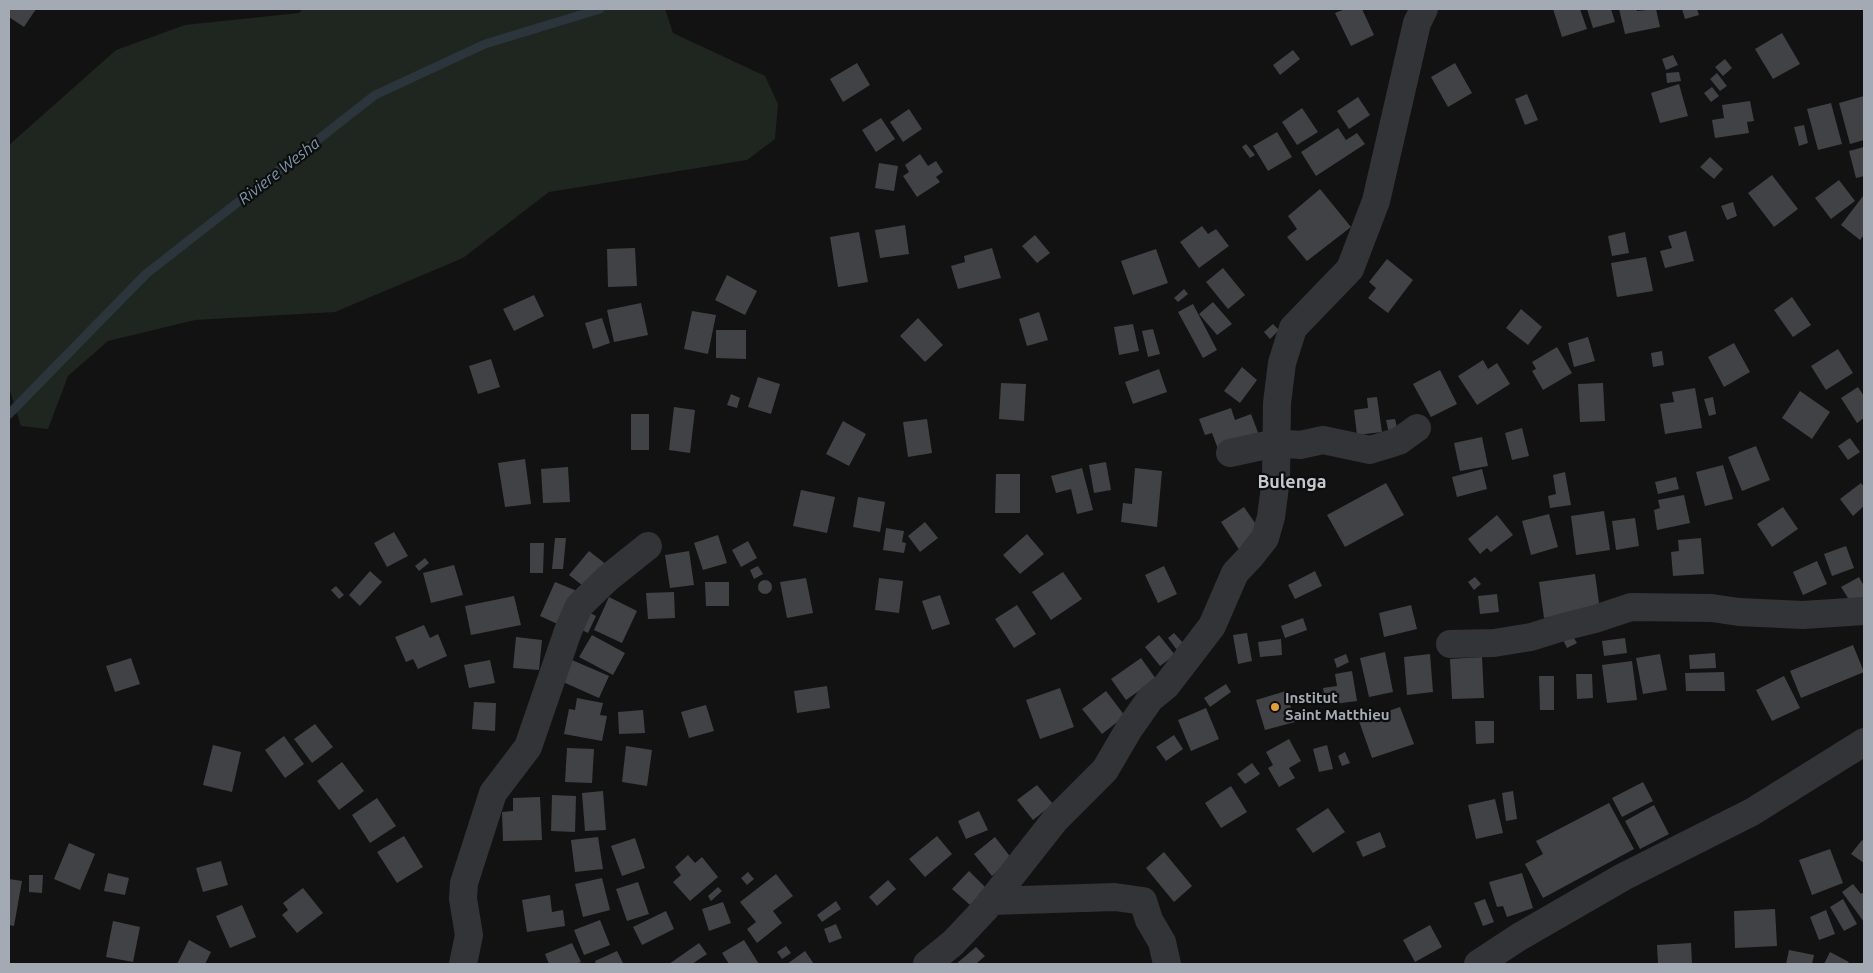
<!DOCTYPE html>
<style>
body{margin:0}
#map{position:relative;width:1873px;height:973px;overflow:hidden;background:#121213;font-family:Ubuntu,sans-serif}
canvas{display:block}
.frame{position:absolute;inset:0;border:10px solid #a4aab3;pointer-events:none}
</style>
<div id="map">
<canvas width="1873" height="973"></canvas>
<div class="frame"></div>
</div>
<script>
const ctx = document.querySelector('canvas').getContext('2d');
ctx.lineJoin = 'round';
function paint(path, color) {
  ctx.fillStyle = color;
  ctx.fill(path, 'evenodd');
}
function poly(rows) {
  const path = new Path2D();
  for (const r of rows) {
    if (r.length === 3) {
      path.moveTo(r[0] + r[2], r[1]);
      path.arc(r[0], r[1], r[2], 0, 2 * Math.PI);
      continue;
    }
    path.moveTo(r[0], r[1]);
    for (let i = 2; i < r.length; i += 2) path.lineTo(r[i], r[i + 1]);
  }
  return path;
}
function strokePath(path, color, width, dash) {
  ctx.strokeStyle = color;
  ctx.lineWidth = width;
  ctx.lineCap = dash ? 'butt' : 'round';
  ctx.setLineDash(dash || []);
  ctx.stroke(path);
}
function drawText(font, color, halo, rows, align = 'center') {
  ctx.font = font + ' Ubuntu,sans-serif';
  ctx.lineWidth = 4.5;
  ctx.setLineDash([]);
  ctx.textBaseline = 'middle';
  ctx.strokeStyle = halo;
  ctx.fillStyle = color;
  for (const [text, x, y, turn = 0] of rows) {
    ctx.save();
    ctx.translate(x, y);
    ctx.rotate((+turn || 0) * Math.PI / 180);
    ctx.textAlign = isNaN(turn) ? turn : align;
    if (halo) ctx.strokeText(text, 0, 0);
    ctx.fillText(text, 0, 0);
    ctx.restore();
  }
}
paint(poly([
 [303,9,665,9,673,33,765,76,778,104,775,139,747,160,549,192,463,258,335,312,195,320,108,341,68,376,48,429,21,426,9,388,9,145,116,50,185,25,299,13]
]), '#1e261f');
strokePath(poly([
 [9,414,146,274,375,95,485,44,600,9]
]), '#2c353b', 9);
paint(poly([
 [9,9,36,9,24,27,9,17],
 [1345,9,1362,9,1374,35,1351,46,1335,13],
 [1553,9,1580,9,1587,29,1562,37],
 [1587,9,1611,9,1615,22,1593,28],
 [1619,9,1636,9,1637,11,1656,9,1660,27,1625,34],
 [1682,9,1697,9,1699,15,1685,19],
 [1782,33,1800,64,1773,79,1755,49],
 [1293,50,1300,59,1280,75,1273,65],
 [1673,55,1678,65,1666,70,1662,59],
 [1725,59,1732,68,1723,76,1715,67],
 [857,63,870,85,843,102,830,79],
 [1455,63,1472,93,1448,107,1431,77],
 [1679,72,1681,81,1667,83,1666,73],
 [1717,73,1727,86,1720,91,1710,79],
 [1679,84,1688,116,1660,123,1651,93],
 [1712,87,1719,96,1711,102,1704,93],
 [1527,94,1538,120,1525,125,1515,99],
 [1864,96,1864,140,1850,144,1839,103],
 [1358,97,1370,115,1349,129,1337,111],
 [1750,101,1754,121,1747,122,1749,133,1715,138,1712,120,1724,118,1722,105],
 [1831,103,1842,144,1818,150,1807,109],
 [1302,108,1318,132,1297,145,1282,122],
 [909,109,922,129,903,142,890,122],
 [881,118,895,139,876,152,862,130],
 [1804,125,1808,143,1799,146,1794,127],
 [1338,128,1346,140,1357,133,1365,144,1316,176,1301,152],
 [1277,132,1292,157,1268,171,1253,146],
 [1246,144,1255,155,1250,158,1242,147],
 [1864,147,1864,176,1856,178,1849,151],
 [920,154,928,166,936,161,943,172,936,177,940,182,917,197,903,176,909,172,905,165],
 [1710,157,1723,169,1714,179,1700,167],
 [879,163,898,166,894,191,875,188],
 [1772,175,1798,209,1774,227,1748,193],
 [1839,180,1855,201,1831,219,1815,198],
 [1320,189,1351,227,1307,261,1287,237,1297,229,1288,216],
 [1863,196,1864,198,1864,235,1860,240,1841,225],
 [1733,202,1737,216,1727,220,1721,206],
 [905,225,909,254,880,258,875,230],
 [1202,226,1208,234,1216,229,1229,246,1199,268,1180,242],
 [1686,231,1694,261,1665,268,1660,251,1672,248,1668,236],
 [859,232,868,282,838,287,830,237],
 [1625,232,1629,253,1612,256,1608,236],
 [1035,235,1050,253,1037,263,1022,246],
 [635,248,637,286,608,287,607,249],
 [992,248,1001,278,958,289,951,266,965,262,964,256],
 [1156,249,1168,283,1133,295,1121,261],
 [1646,257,1653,291,1617,297,1611,263],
 [1387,259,1413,280,1388,313,1368,298,1376,288,1369,282],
 [1223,268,1245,295,1228,309,1206,282],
 [727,275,757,291,745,315,715,300],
 [1184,289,1188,294,1178,302,1174,298],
 [534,295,544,316,514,331,503,309],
 [1792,297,1811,325,1793,337,1774,310],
 [1213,302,1232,324,1217,335,1199,314],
 [641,303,648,335,614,342,607,310],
 [1193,304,1217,350,1203,358,1178,312],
 [1521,309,1542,327,1528,345,1506,328],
 [692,311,716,315,708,354,684,349],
 [1039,312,1048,340,1027,346,1019,319],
 [602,318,610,343,593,349,585,323],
 [918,318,943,345,925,362,900,336],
 [1133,324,1139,351,1119,355,1114,327],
 [1273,324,1279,330,1270,339,1264,332],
 [1153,329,1160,354,1148,357,1142,331],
 [716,330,746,330,746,359,716,358],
 [1588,337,1595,361,1574,367,1568,343],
 [1734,343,1750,372,1724,387,1708,357],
 [1557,347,1572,373,1543,390,1532,371,1536,369,1532,362],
 [1838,349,1853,373,1826,390,1811,366],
 [1662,351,1664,365,1653,367,1651,353],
 [491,359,500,387,478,394,469,366],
 [1483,360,1488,369,1497,363,1510,384,1477,405,1458,376],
 [1242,367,1257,380,1240,403,1224,391],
 [1159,369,1167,392,1133,404,1125,382],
 [1440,370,1457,404,1431,417,1413,384],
 [758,377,780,384,771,414,748,407],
 [1001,383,1026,384,1024,421,999,419],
 [1603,383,1605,421,1580,422,1578,384],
 [1858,387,1864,396,1864,418,1857,423,1841,398],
 [1695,388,1702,428,1665,434,1660,404,1674,402,1672,392],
 [1800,391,1830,412,1812,439,1782,418],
 [731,394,740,398,737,408,727,405],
 [1377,397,1382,432,1357,435,1354,410,1368,408,1367,398],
 [1713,397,1716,414,1709,416,1704,399],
 [674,407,695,410,690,453,669,450],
 [1231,408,1235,420,1251,414,1259,435,1218,449,1212,433,1205,435,1199,419],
 [631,414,649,414,649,450,631,450],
 [927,419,932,453,908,457,903,422],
 [1395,419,1399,436,1390,438,1386,420],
 [843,421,866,434,849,466,826,454],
 [1522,428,1529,456,1512,460,1505,433],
 [1482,437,1488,466,1460,471,1454,443],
 [1850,438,1860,452,1848,460,1838,446],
 [1756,446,1770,480,1742,491,1728,457],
 [525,459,531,504,505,507,498,463],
 [1106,462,1111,490,1094,493,1089,465],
 [1723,465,1733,499,1705,506,1696,472],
 [568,467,570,502,543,503,541,469],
 [1082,468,1093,510,1077,514,1071,489,1056,493,1051,476],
 [1135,468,1162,471,1157,527,1121,522,1123,503,1132,504],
 [1482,469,1487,489,1457,497,1452,477],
 [1565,472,1571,505,1550,508,1548,496,1556,494,1553,475],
 [996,474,1020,474,1020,513,995,513],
 [1676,477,1679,489,1658,494,1655,482],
 [1386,483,1404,515,1345,547,1327,515],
 [1861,483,1864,487,1864,506,1853,516,1840,499],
 [801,490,835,497,827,533,793,526],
 [1684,495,1690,523,1657,530,1654,510,1660,508,1658,500],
 [858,497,885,502,880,532,853,527],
 [1244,507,1264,536,1240,551,1221,522],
 [1783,507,1798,529,1772,547,1757,524],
 [1604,511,1610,550,1576,555,1571,516],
 [1549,514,1558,547,1531,555,1522,521],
 [1497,515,1513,535,1491,552,1487,548,1480,554,1468,539],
 [1635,518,1639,546,1616,550,1612,521],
 [925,522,938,538,920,552,908,536],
 [886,528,904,531,902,542,906,543,904,553,883,550],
 [394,532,408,556,387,567,374,543],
 [1027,534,1044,554,1020,574,1003,555],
 [718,535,727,563,703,570,694,543],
 [555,538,566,538,563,569,552,569],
 [1701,538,1704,574,1673,576,1671,552,1679,551,1678,540],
 [748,541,757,558,741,567,732,550],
 [530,543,544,543,543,573,530,573],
 [1846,546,1854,568,1832,576,1824,554],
 [589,551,607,565,587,589,569,575],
 [689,551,694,585,670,588,665,555],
 [425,558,429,563,419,571,415,566],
 [1817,561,1827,584,1803,595,1793,572],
 [454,565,463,595,431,603,423,573],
 [758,566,763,574,754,579,750,570],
 [1164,566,1177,594,1158,603,1145,575],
 [370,571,382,582,360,606,349,595],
 [1315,571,1322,586,1295,599,1288,585],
 [1063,572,1082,599,1051,620,1032,592],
 [1595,574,1600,610,1544,618,1539,582],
 [1475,577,1481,584,1474,590,1468,582],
 [1859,577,1864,586,1864,599,1853,606,1841,587],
 [806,578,813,613,787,618,780,582],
 [879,578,903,581,899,613,875,610],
 [765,587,7],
 [555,582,577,591,562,626,540,616],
 [705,582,729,582,729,606,706,606],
 [336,586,344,595,339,599,331,590],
 [674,592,675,618,648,619,646,593],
 [1497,594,1499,612,1480,614,1478,596],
 [940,595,950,624,932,630,922,601],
 [514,596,521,625,471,635,465,606],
 [609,597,637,611,622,643,594,630],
 [1017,605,1036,634,1014,648,995,619],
 [1411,605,1417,629,1384,637,1379,613],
 [584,610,596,616,588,633,576,627],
 [1303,618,1307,630,1285,638,1281,626],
 [424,625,430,638,438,634,447,656,418,669,413,659,406,662,395,637],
 [1174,633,1184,644,1177,650,1168,638],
 [1247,633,1252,661,1238,664,1233,635],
 [592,635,625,653,613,675,579,657],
 [1159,635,1175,655,1160,666,1145,647],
 [1572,635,1577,643,1567,648,1563,640],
 [516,637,542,640,539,670,513,668],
 [1625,638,1627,653,1604,656,1602,641],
 [1281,639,1282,655,1260,657,1258,642],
 [1853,645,1864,672,1801,698,1790,671],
 [1385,652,1393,692,1369,697,1360,658],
 [1715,653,1716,668,1690,669,1689,655],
 [1346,654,1349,662,1337,668,1334,659],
 [1430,654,1433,692,1407,695,1404,657],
 [1660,654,1667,690,1643,694,1636,658],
 [1482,657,1484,698,1452,699,1450,659],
 [131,658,140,684,115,692,106,666],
 [1141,658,1156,679,1126,700,1111,679],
 [490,660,495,683,469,688,464,665],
 [572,660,609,676,599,698,563,682],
 [1632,661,1637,700,1607,703,1602,665],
 [1352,671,1357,701,1326,705,1323,688,1337,686,1335,674],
 [1724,672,1725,691,1686,691,1685,673],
 [1576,674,1592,674,1593,698,1577,699],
 [1539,676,1554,676,1554,710,1540,710],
 [1784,676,1800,708,1772,721,1756,690],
 [1226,684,1231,692,1210,707,1204,698],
 [827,686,830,708,797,713,794,691],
 [1060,688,1074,727,1040,739,1026,700],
 [1106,691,1125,716,1102,734,1082,709],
 [1286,691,1295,722,1265,730,1256,700],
 [577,698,603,703,600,715,607,716,602,741,564,734,569,709,575,710],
 [474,702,496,703,495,731,472,729],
 [706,705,714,731,689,738,681,712],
 [1400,707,1414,744,1372,758,1359,721],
 [1206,708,1219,739,1191,751,1178,720],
 [643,710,645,733,619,734,618,712],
 [1475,721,1494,721,1494,743,1476,744],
 [315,724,333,747,312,763,294,739],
 [1174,735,1183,749,1166,761,1156,747],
 [284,736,304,764,285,778,265,750],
 [1289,739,1301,761,1289,768,1295,778,1279,787,1268,768,1273,765,1266,752],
 [213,745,241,752,232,792,203,785],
 [1327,745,1333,769,1319,772,1313,749],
 [626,746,652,750,647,786,622,782],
 [567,748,594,749,592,783,565,782],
 [1345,752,1350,763,1342,766,1338,756],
 [342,762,364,791,339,810,317,781],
 [1252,763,1260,774,1245,784,1237,774],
 [1643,782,1653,801,1622,817,1612,798],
 [1037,785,1053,804,1033,820,1017,800],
 [1231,786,1247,812,1221,828,1205,803],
 [603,791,606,830,585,831,582,793],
 [1513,791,1517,819,1506,821,1502,793],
 [552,795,576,796,575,832,551,831],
 [540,797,542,840,503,841,502,812,513,811,513,798],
 [377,798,396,826,370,843,352,815],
 [1495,799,1503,833,1476,839,1468,805],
 [1609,803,1634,849,1543,898,1525,864,1543,854,1536,841],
 [1654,805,1669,834,1640,849,1625,821],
 [1328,808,1345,832,1313,853,1296,829],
 [979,811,988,830,966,839,958,821],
 [1380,832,1386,847,1363,857,1356,842],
 [404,836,423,867,397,883,377,852],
 [937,836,952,854,925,877,909,859],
 [598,837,603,869,575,872,571,840],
 [995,837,1012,859,992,876,974,854],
 [635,838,645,868,622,876,611,846],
 [1862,840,1864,842,1864,863,1851,854],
 [69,843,95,854,80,890,54,879],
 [1830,849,1843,883,1812,895,1799,860],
 [1164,852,1192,886,1174,902,1146,868],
 [688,855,695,863,702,857,718,877,690,901,673,882,681,875,675,867],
 [221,861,228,885,203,892,196,868],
 [969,871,986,888,970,905,952,889],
 [748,872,754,879,747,885,741,878],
 [108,873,129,878,125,895,104,891],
 [1522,873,1533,908,1507,917,1503,906,1497,907,1489,882],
 [776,874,793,896,773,911,782,923,757,943,747,929,756,922,740,902],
 [29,875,43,875,42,893,29,892],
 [602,878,610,910,583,917,575,884],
 [9,879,22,881,14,926,9,925],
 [888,880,896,889,877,906,869,897],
 [638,882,649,914,627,921,616,889],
 [1853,884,1861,894,1864,892,1864,922,1842,892],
 [718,887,722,891,711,901,708,896],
 [303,888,323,913,297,933,282,915,288,910,283,903],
 [550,895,552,912,563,910,565,926,527,932,522,900],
 [1485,899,1494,922,1483,926,1474,903],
 [1843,899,1857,924,1844,931,1830,907],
 [836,901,841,909,822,922,817,915],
 [723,902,731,923,709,931,702,909],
 [242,905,256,937,230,948,216,916],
 [1775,909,1777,946,1735,948,1734,911],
 [1826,910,1835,934,1819,940,1810,917],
 [666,911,674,929,642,945,633,927],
 [600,920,610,945,584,955,574,930],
 [113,921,140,927,133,962,106,957],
 [836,924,842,938,829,943,824,929],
 [1430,925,1442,947,1415,962,1403,940],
 [189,940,211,952,205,964,177,964],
 [744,940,759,964,729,964,722,953],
 [572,943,581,962,575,964,549,964,545,954],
 [699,943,707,954,692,964,669,964],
 [1691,943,1692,964,1658,964,1657,945],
 [786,946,791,953,782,959,777,952],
 [976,947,985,956,976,964,956,964],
 [1789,950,1814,955,1812,964,1786,964],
 [617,951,623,963,596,964,595,961],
 [805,951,814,964,787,964],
 [1830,952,1849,962,1847,964,1824,964]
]), '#414246');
strokePath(poly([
 [1230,453,1276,443,1300,445,1323,440,1370,450,1399,441,1417,428],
 [1450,644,1494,643,1531,637,1563,627,1595,619,1631,607,1712,608,1739,612,1803,615,1864,611],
 [991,901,1115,897,1143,901,1149,920,1162,942,1167,964],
 [463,964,469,935,463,899,464,883,493,793,528,747,568,631,579,606,608,578,648,546],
 [927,964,953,943,985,909,1055,820,1105,770,1129,729,1150,699,1166,686,1212,626,1235,573,1250,557,1265,538,1271,517,1276,479,1277,403,1282,363,1293,328,1350,269,1376,201,1417,23,1424,9]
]), '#333438', 28);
strokePath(poly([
 [1478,964,1519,937,1623,877,1752,812,1864,742]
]), '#333438', 28);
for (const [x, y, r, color] of [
 [1275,707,5,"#e29d3b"]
]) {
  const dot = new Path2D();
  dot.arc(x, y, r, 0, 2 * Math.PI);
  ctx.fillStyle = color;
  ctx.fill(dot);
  strokePath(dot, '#0d0d0e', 2);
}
drawText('bold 15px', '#a4aab3', '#0d0d0e', [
 ["Institut",1285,698],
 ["Saint Matthieu",1285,715]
], 'left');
drawText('italic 16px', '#7e99ab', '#0d0d0e', [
 ["Riviere Wesha",279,171,-38]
]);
drawText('bold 18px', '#c5c8cf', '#0d0d0e', [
 ["Bulenga",1292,482]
]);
</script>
